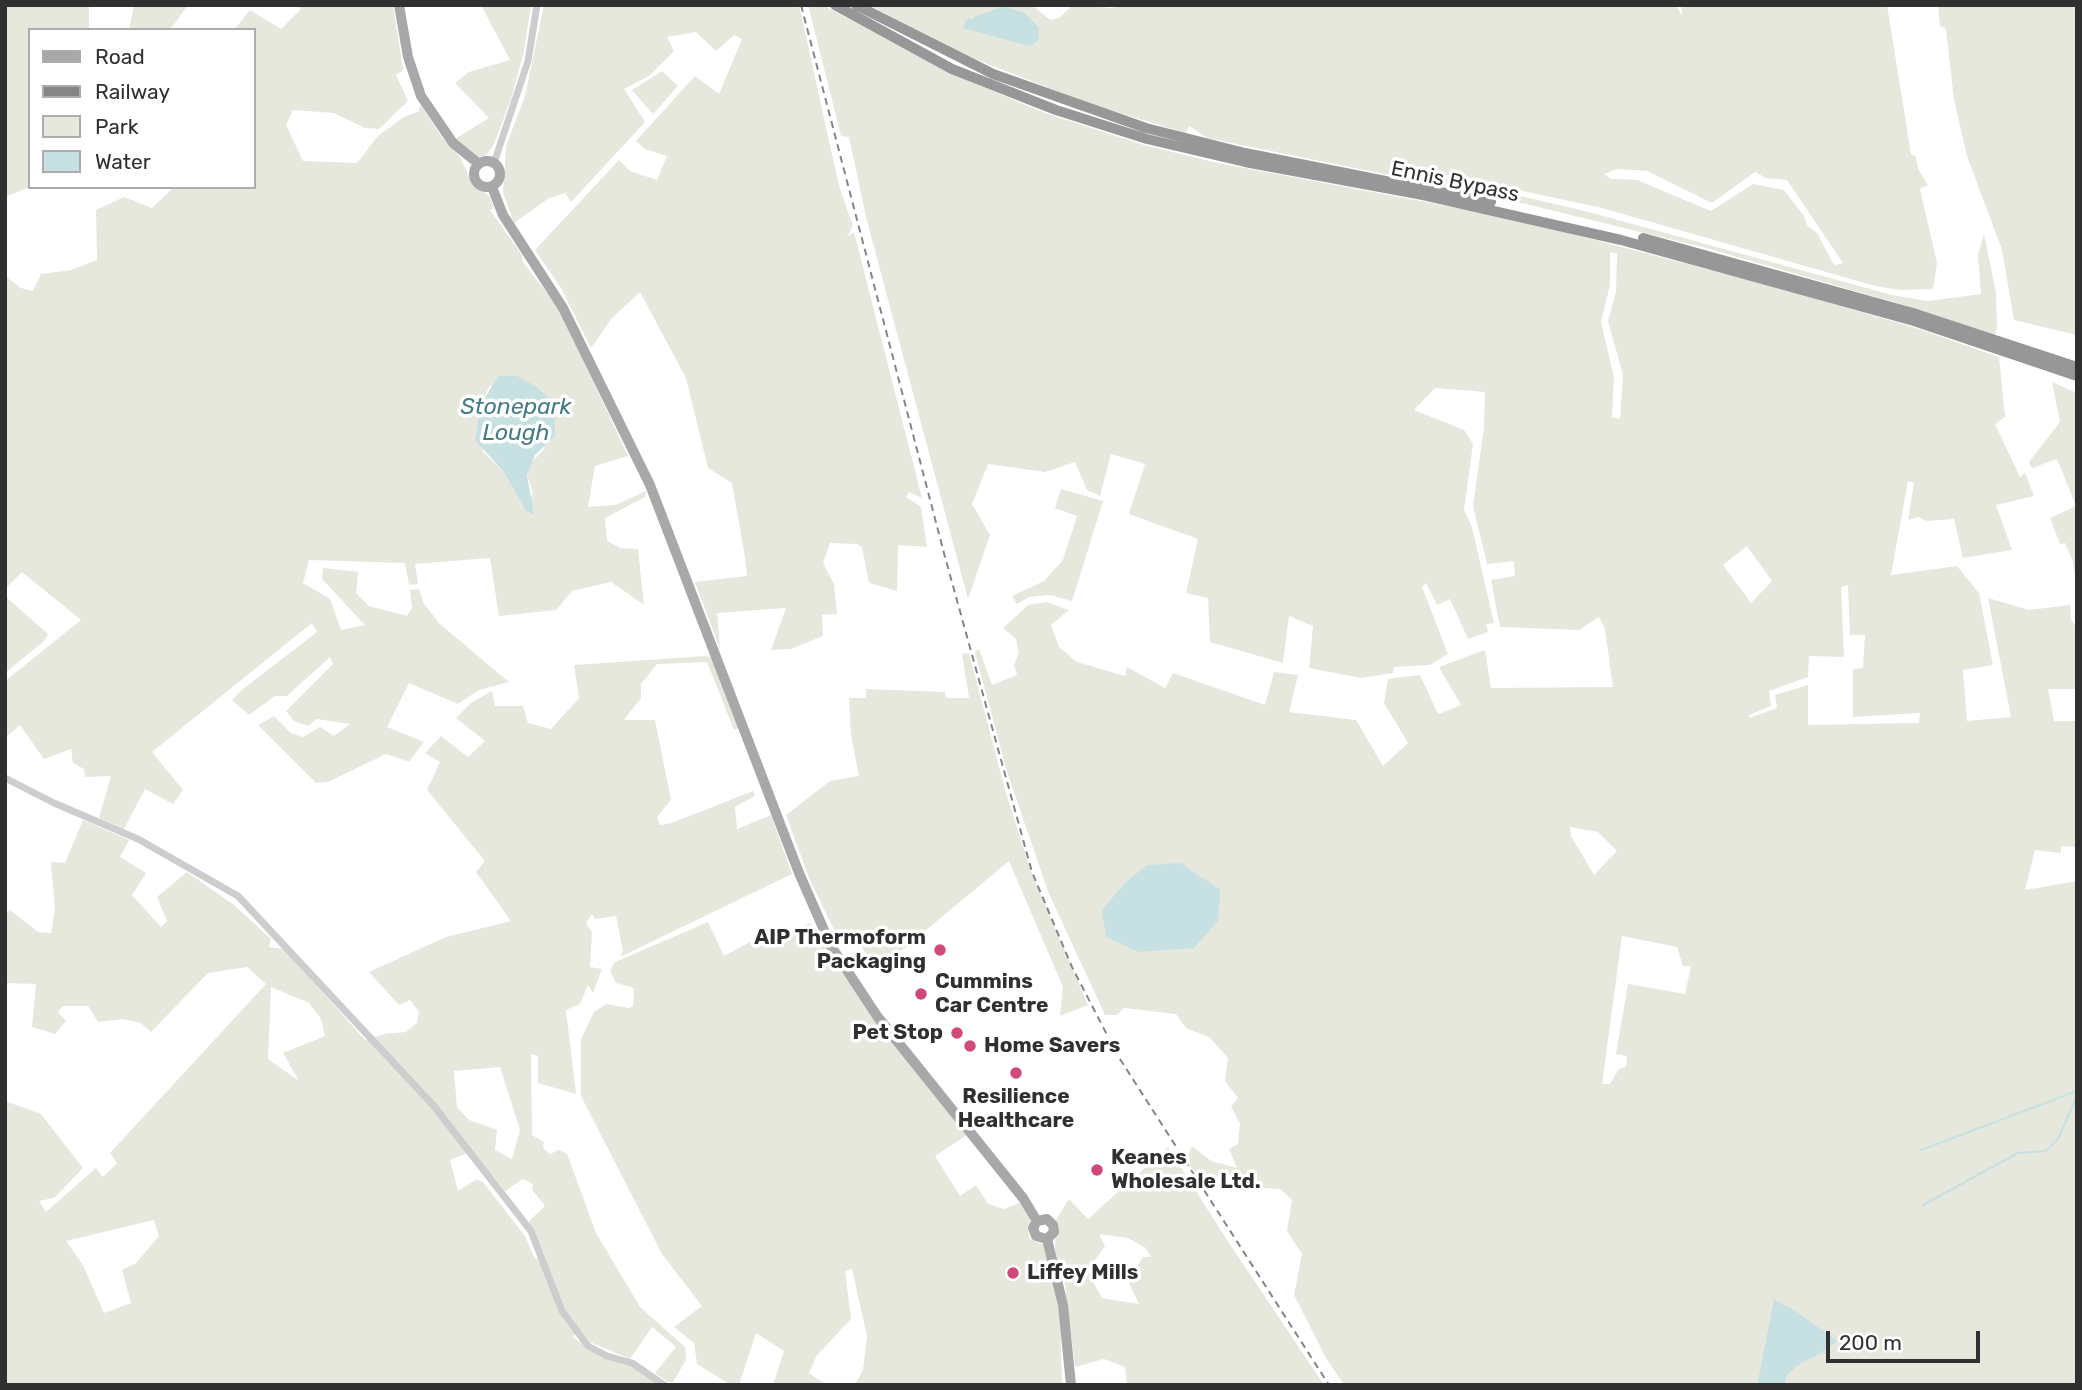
<!DOCTYPE html>
<style>
body{margin:0}
#map{position:relative;width:2082px;height:1390px;overflow:hidden;background:#fff;font-family:Rubik,sans-serif}
canvas{display:block}
.frame{position:absolute;inset:0;border:7px solid #303030;pointer-events:none}
.legend{position:absolute;left:28px;top:28px;width:228px;height:161px;box-sizing:border-box;background:#fff;border:2px solid #acacac;margin:0;padding:9px 12px;list-style:none;font-size:21px;color:#303030}
.legend li{display:flex;align-items:center;gap:14px;height:35px}
.legend b{width:35px;border:2px solid #acacac}
.scale{position:absolute;left:1826px;top:1331px;width:154px;height:32px;box-sizing:border-box;border:4px solid #303030;border-top:0;padding-left:9px;font-size:21px;line-height:24px;white-space:nowrap;color:#303030;-webkit-text-stroke:5px #fff;paint-order:stroke}
</style>
<div id="map">
<canvas width="2082" height="1390"></canvas>
<div class="frame"></div>
<ul class="legend">
<li><b style="height:9px;background:#a8a8a8"></b>Road</li>
<li><b style="height:9px;background:#858585"></b>Railway</li>
<li><b style="height:19px;background:#e6e8dd"></b>Park</li>
<li><b style="height:19px;background:#c7e0e2"></b>Water</li>
</ul>
<div class="scale">200 m</div>
</div>
<script>
const ctx = document.querySelector('canvas').getContext('2d');
ctx.lineJoin = 'round';
function paint(path, color) {
  ctx.fillStyle = color;
  ctx.fill(path, 'evenodd');
}
function poly(rows) {
  const path = new Path2D();
  for (const r of rows) {
    if (r.length === 3) {
      path.moveTo(r[0] + r[2], r[1]);
      path.arc(r[0], r[1], r[2], 0, 2 * Math.PI);
      continue;
    }
    path.moveTo(r[0], r[1]);
    for (let i = 2; i < r.length; i += 2) path.lineTo(r[i], r[i + 1]);
  }
  return path;
}
function strokePath(path, color, width, dash) {
  ctx.strokeStyle = color;
  ctx.lineWidth = width;
  ctx.lineCap = dash ? 'butt' : 'round';
  ctx.setLineDash(dash || []);
  ctx.stroke(path);
}
function drawText(font, color, halo, rows, align = 'center') {
  ctx.font = font + ' Rubik,sans-serif';
  ctx.lineWidth = 7;
  ctx.setLineDash([]);
  ctx.textBaseline = 'middle';
  ctx.strokeStyle = halo;
  ctx.fillStyle = color;
  for (const [text, x, y, turn = 0] of rows) {
    ctx.save();
    ctx.translate(x, y);
    ctx.rotate((+turn || 0) * Math.PI / 180);
    ctx.textAlign = isNaN(turn) ? turn : align;
    if (halo) ctx.strokeText(text, 0, 0);
    ctx.fillText(text, 0, 0);
    ctx.restore();
  }
}
paint(poly([
 [5,5,89,5,89,30,30,30,30,187,5,197],
 [134,5,188,5,170,30,129,30],
 [295,5,393,5,403,70,396,75,408,101,379,129,365,128,334,113,293,110,286,125,303,161,357,163,378,136,404,117,419,111,420,104,443,139,460,157,472,183,489,196,494,207,490,210,522,255,522,261,560,310,628,456,595,466,588,507,615,505,646,491,645,497,605,518,607,541,621,548,638,549,644,605,611,582,572,591,556,610,499,616,490,558,415,564,418,584,409,585,405,563,309,560,303,583,330,599,341,630,365,625,322,579,323,568,358,572,356,593,369,606,407,616,412,608,410,590,419,589,424,604,440,624,509,682,479,690,458,704,409,683,387,727,424,742,409,762,386,754,328,782,316,783,258,725,274,716,291,733,303,737,320,727,334,736,350,724,317,719,308,726,294,721,286,711,333,664,330,657,287,696,275,696,249,715,232,700,243,689,317,632,312,623,152,752,183,790,173,804,145,789,124,829,99,818,111,776,85,777,84,769,73,763,71,749,44,759,20,725,5,738,5,681,81,620,22,572,5,589,5,276,21,288,33,291,41,274,71,270,97,260,96,210,124,197,152,208,174,187,254,187,254,30,234,30,250,10,281,29,301,9],
 [490,385,545,448,530,464,527,475,533,492,526,511,503,471,483,452,481,404],
 [481,5,531,5,524,51,511,99,494,144,486,155,479,157,455,139,489,118,455,83,469,72,510,60],
 [544,5,799,5,839,186,853,226,847,237,854,232,922,498,909,492,906,497,921,507,927,547,898,545,897,591,869,583,862,547,857,544,830,543,823,563,834,584,837,614,822,615,823,636,791,649,771,650,786,608,717,613,720,649,695,582,747,576,745,557,732,483,708,468,686,378,640,292,612,318,591,348,561,288,535,250,619,160,630,171,657,180,667,156,645,149,636,141,695,76,719,94,742,39,734,35,716,51,696,32,667,37,674,51,649,76,624,89,645,122,571,202,565,193,549,198,514,223,503,193,506,146,525,96],
 [808,5,822,5,971,82,1045,113,1144,145,1218,163,1474,211,1564,232,1768,285,1916,328,1999,357,2005,417,1995,424,2020,477,2025,473,2034,496,1996,505,2012,550,1963,558,1954,519,1927,521,1918,517,1908,520,1914,483,1908,481,1891,575,1957,566,1979,593,1993,665,1963,670,1967,721,2011,717,1988,598,2029,610,2070,605,2071,619,2077,629,2077,689,2048,689,2054,721,2077,721,2077,847,2061,846,2061,853,2035,850,2025,890,2077,881,2077,1385,1784,1385,1788,1374,1801,1362,1820,1354,1775,1301,1757,1385,1344,1385,1326,1358,1294,1295,1302,1254,1287,1231,1292,1200,1280,1189,1244,1187,1238,1176,1232,1175,1225,1186,1196,1173,1186,1160,1192,1146,1211,1161,1237,1168,1229,1149,1238,1144,1240,1124,1231,1106,1238,1098,1225,1081,1228,1058,1209,1037,1186,1028,1176,1014,1124,1008,1117,1015,1105,1015,1049,894,1007,772,975,652,979,649,992,685,1017,675,1014,665,1019,652,1016,639,1003,628,1028,605,1047,602,1069,610,1051,625,1059,647,1077,662,1125,676,1127,667,1165,688,1173,673,1265,705,1274,672,1298,675,1289,712,1356,720,1383,766,1408,743,1384,703,1388,679,1420,675,1438,714,1461,705,1439,667,1485,650,1491,688,1613,687,1605,629,1599,617,1579,630,1500,627,1491,580,1515,576,1514,561,1487,564,1473,506,1484,428,1485,392,1435,388,1414,410,1464,430,1473,444,1464,510,1472,527,1494,623,1486,624,1488,632,1468,639,1450,599,1437,605,1426,583,1422,587,1448,654,1430,665,1394,667,1393,673,1361,678,1309,668,1313,626,1289,616,1283,663,1210,642,1208,598,1186,593,1198,539,1129,514,1145,464,1111,454,1100,496,1087,490,1075,462,1045,472,988,464,972,504,990,535,968,599,866,217,849,137,841,136],
 [1610,252,1617,254,1616,292,1608,321,1623,375,1620,419,1612,417,1614,377,1601,322,1610,285],
 [1747,546,1772,581,1751,603,1723,565],
 [1848,585,1850,635,1865,635,1863,668,1853,669,1853,717,1920,713,1919,723,1808,725,1808,685,1775,695,1777,708,1749,718,1749,715,1771,706,1769,691,1808,677,1809,656,1844,657,1841,587],
 [1570,827,1598,832,1617,851,1594,875,1571,836],
 [1622,936,1677,947,1683,966,1691,966,1685,994,1628,984,1616,1054,1627,1056,1626,1067,1619,1069,1610,1084,1602,1084],
 [869,5,1032,5,1050,20,1059,18,1073,5,1113,8,1115,5,1676,5,1682,16,1681,5,1887,5,1911,154,1916,157,1918,169,1928,185,1920,189,1937,263,1933,289,1900,290,1875,286,1602,208,1415,168,1425,174,1585,211,1892,295,1928,301,1981,294,1978,255,1984,234,1996,292,1997,328,1995,335,1897,303,1706,248,1497,197,1207,138,1189,126,1186,133,1093,105,952,50],
 [972,17,981,17,1029,46,963,27],
 [1616,169,1647,171,1712,203,1755,172,1766,178,1787,180,1843,263,1834,265,1817,233,1807,225,1804,216,1784,190,1753,184,1711,211,1637,180,1611,179,1604,174],
 [1938,5,2077,5,2077,335,2014,320,2002,250,1967,156,1954,100,1946,29,1940,26],
 [662,71,678,86,653,114,632,90],
 [2052,382,2077,393,2077,588,2073,562,2065,543,2060,544,2050,518,2076,506,2057,459,2032,468,2029,462,2060,422],
 [1061,489,1103,501,1072,601,1050,595,1029,597,1017,604,1012,596,1044,581,1063,560,1077,516,1055,508],
 [5,596,48,634,44,641,5,673],
 [969,653,1006,793,1032,874,1088,1005,1060,1016,1063,987,1009,861,878,970,850,932,839,940,809,878,786,815,830,781,859,776,851,735,849,698,866,698,866,689,945,692,946,698,969,698,962,654],
 [706,656,712,658,739,728,734,730,707,662,657,664,641,684,641,698,624,720,655,720,671,800,657,817,660,825,672,823,753,791,755,796,735,807,737,829,771,815,792,874,620,957,623,951,616,916,595,919,592,914,586,923,592,932,590,967,602,969,593,993,588,985,580,1004,566,1010,576,1094,538,1083,538,1056,531,1054,532,1135,544,1142,543,1148,550,1154,559,1150,567,1154,596,1233,640,1307,685,1347,686,1360,673,1382,668,1382,655,1373,676,1347,652,1327,630,1359,590,1342,579,1330,573,1337,588,1349,634,1367,659,1385,5,1385,5,1101,41,1114,83,1168,54,1198,39,1201,46,1212,96,1168,103,1177,117,1163,110,1153,266,984,247,967,208,973,151,1032,141,1023,123,1019,98,1022,88,1006,63,1006,58,1012,66,1021,55,1034,32,1027,36,984,5,983,5,914,10,910,38,932,51,933,55,909,51,862,65,863,83,820,129,840,120,857,146,873,132,895,161,927,167,921,157,897,187,872,234,905,271,939,269,947,284,949,365,1040,384,1034,406,1032,417,1023,419,1012,410,1000,399,1005,369,972,446,937,511,921,476,872,485,861,427,790,440,762,425,753,441,736,468,757,485,741,456,718,471,703,492,691,495,706,523,706,528,723,551,729,579,698,574,665],
 [271,987,309,1003,321,1019,325,1036,283,1053,299,1081,268,1059],
 [500,1067,520,1130,512,1159,495,1150,497,1130,469,1120,457,1107,454,1071],
 [472,1151,505,1191,523,1179,533,1184,532,1190,545,1206,529,1221,545,1256,535,1259,525,1236,483,1182,477,1179,458,1191,450,1160],
 [154,1220,159,1236,136,1263,122,1270,131,1303,104,1313,83,1265,66,1241],
 [708,922,724,956,750,942,754,948,810,923,872,1017,967,1135,935,1156,960,1196,976,1185,988,1204,1004,1209,1022,1202,1031,1219,1028,1231,1030,1239,1045,1245,1050,1257,1060,1314,1062,1385,855,1385,863,1370,867,1336,852,1269,845,1271,851,1319,817,1355,809,1373,827,1385,773,1385,784,1351,756,1333,739,1385,731,1385,697,1364,694,1343,674,1327,702,1306,662,1254,581,1096,581,1039,594,1012,606,1004,629,1008,633,1006,634,988,616,983,610,970,615,962],
 [1168,1147,1227,1240,1324,1385,1127,1385,1125,1367,1104,1359,1075,1367,1064,1276,1060,1272,1055,1250,1056,1220,1069,1199,1088,1219],
 [1099,1234,1128,1238,1146,1248,1151,1257,1143,1257,1128,1281,1139,1304,1102,1298,1090,1276,1095,1260,1105,1246]
]), '#e6e8dd');
paint(poly([
 [1004,6,1025,13,1039,28,1038,41,1029,46,963,28,966,20],
 [498,376,517,376,535,386,550,399,555,415,555,436,535,455,527,475,534,515,526,511,503,471,475,440,481,404],
 [1181,863,1220,890,1218,921,1194,948,1139,952,1106,937,1102,910,1128,880,1148,865],
 [1774,1300,1794,1310,1837,1341,1820,1354,1801,1363,1788,1374,1784,1385,1757,1385]
]), '#c7e0e2');
strokePath(poly([
 [1921,1150,2077,1091],
 [1923,1205,2018,1153,2046,1151,2058,1139,2077,1096]
]), '#c7e0e2', 2);
strokePath(poly([
 [494,163,528,61,537,5],
 [5,778,54,803,138,839,238,896,433,1105,531,1231,562,1311,588,1346,607,1356,632,1363,664,1385]
]), '#cdcdcd', 7);
strokePath(poly([
 [399,5,408,57,421,96,453,143,479,164],
 [487,174,13],
 [492,187,503,215,563,308,650,485,799,873,831,946,877,1016,1023,1198,1037,1221,1033,1228,1036,1236,1047,1239],
 [1037,1221,1047,1219,1053,1225,1054,1232,1047,1239],
 [1047,1239,1063,1305,1071,1385]
]), '#a8a8a8', 10);
strokePath(poly([
 [835,5,952,69,1056,110,1147,139,1245,162,1423,195,1621,240,1914,321,2077,376],
 [856,5,993,74,1146,128,1245,153,1491,202],
 [1643,238,1913,313,2077,367]
]), '#979797', 10);
strokePath(poly([
 [801,5,945,557,1032,872,1072,967,1118,1056,1329,1385]
]), '#858585', 2, [7, 5]);
for (const [x, y, r, color] of [
 [940,950,7,"#d04a79"],
 [921,994,7,"#d04a79"],
 [957,1033,7,"#d04a79"],
 [970,1046,7,"#d04a79"],
 [1016,1073,7,"#d04a79"],
 [1097,1170,7,"#d04a79"],
 [1013,1273,7,"#d04a79"]
]) {
  const dot = new Path2D();
  dot.arc(x, y, r, 0, 2 * Math.PI);
  ctx.fillStyle = color;
  ctx.fill(dot);
  strokePath(dot, '#fff', 2.5);
}
drawText('21px', '#303030', '#fff', [
 ["Ennis Bypass",1455,182,12]
]);
drawText('bold 21px', '#303030', '#fff', [
 ["AIP Thermoform",926,938,"right"],
 ["Packaging",926,962,"right"],
 ["Cummins",935,982],
 ["Car Centre",935,1006],
 ["Pet Stop",943,1033,"right"],
 ["Home Savers",984,1046],
 ["Resilience",1016,1097,"center"],
 ["Healthcare",1016,1121,"center"],
 ["Keanes",1111,1158],
 ["Wholesale Ltd.",1111,1182],
 ["Liffey Mills",1027,1273]
], 'left');
drawText('italic 23px', '#457b83', '#fff', [
 ["Stonepark",516,407],
 ["Lough",516,433]
]);
</script>
